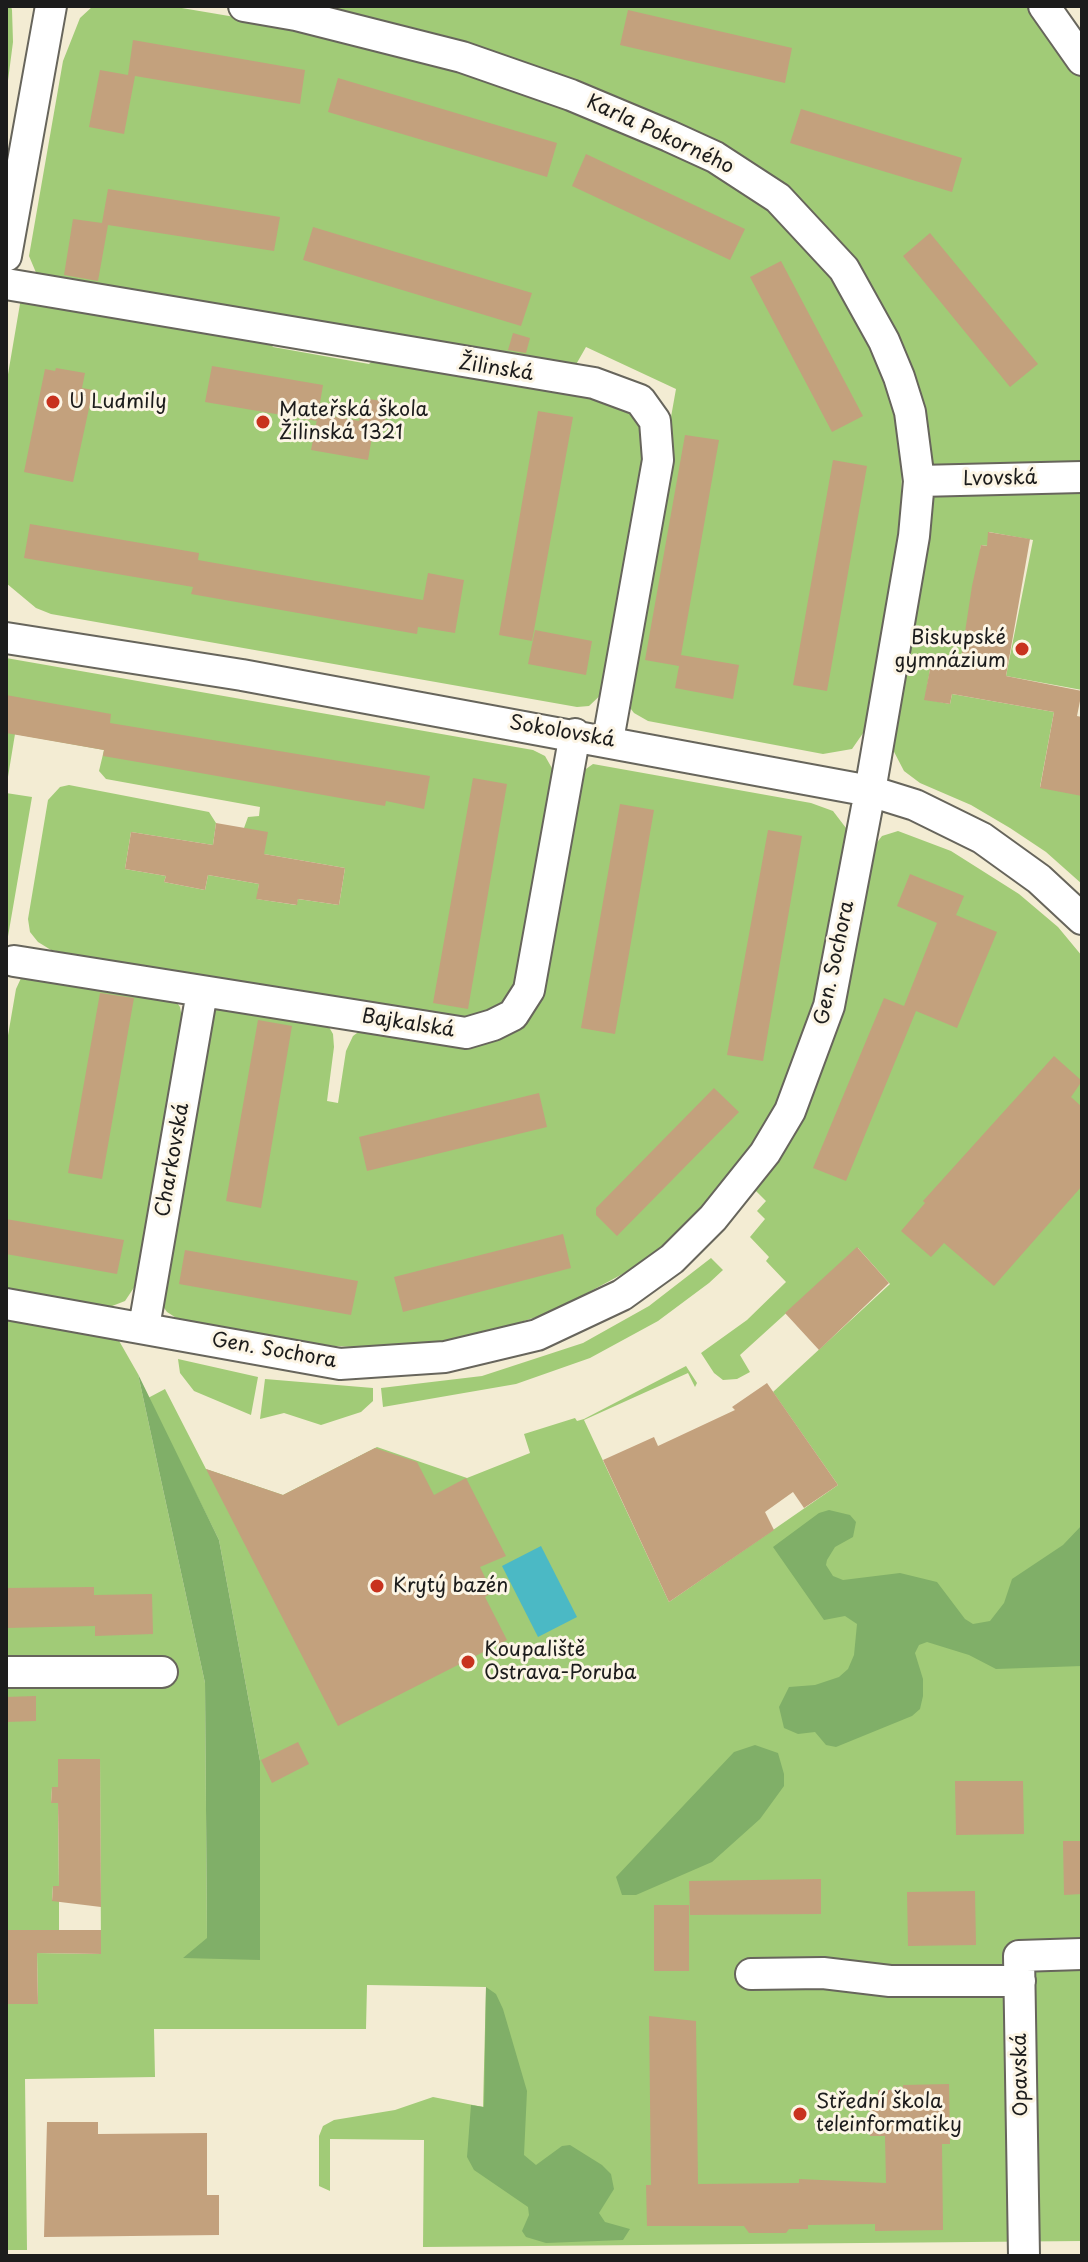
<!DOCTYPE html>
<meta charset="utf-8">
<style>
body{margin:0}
#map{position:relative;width:1088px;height:2262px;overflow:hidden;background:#f3ecd3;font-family:"Playpen Sans",sans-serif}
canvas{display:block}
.frame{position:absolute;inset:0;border:8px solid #1c1c1c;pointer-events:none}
</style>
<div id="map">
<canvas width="1088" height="2262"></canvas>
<div class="frame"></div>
</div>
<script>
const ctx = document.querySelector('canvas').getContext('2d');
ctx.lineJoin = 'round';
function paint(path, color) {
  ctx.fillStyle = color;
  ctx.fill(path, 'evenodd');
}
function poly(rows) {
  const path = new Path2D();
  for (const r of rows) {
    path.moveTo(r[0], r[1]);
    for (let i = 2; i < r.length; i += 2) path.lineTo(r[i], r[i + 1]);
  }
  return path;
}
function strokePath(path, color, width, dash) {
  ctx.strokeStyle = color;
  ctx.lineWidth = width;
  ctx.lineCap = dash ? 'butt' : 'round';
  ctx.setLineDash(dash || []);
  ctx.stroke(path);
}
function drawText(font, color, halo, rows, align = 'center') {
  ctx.font = font + ' "Playpen Sans",sans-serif';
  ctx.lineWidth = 6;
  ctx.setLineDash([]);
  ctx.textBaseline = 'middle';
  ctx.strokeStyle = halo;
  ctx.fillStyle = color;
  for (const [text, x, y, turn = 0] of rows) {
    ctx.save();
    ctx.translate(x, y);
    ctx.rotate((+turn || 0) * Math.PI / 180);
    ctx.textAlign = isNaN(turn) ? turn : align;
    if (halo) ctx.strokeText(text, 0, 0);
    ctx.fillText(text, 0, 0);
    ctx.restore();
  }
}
paint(poly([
 [6,6,11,6,12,10,13,42,6,96],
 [93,6,170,6,282,25,485,79,580,113,683,156,758,199,824,263,874,345,894,405,902,453,901,534,868,726,852,749,823,754,648,721,634,713,627,704,624,680,676,389,586,347,574,368,37,275,29,256,63,61,80,18],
 [290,6,1037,6,1082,74,1082,466,933,466,924,453,915,398,769,180],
 [21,298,31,304,41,300,267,339,273,347,369,364,376,357,620,403,641,425,648,444,606,690,589,706,577,707,51,614,36,608,6,583,6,386],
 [1082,484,1082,690,1006,676,1033,540,989,532,988,546,981,545,966,670,931,664,925,699,950,704,952,694,1054,712,1040,787,1081,795,1082,780,1082,884,1046,852,1010,828,971,805,920,783,904,771,891,746,929,501,935,494],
 [6,658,533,750,545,756,557,777,516,996,481,1022,204,978,51,950,38,942,30,932,28,919,48,800,60,787,69,785,209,812,216,823,213,845,131,832,125,869,166,876,164,882,205,890,208,875,259,884,257,899,296,905,298,899,339,905,345,868,264,854,244,828,248,817,259,816,260,807,106,779,99,771,104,750,15,734,6,789],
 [593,764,811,803,833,811,846,828,848,846,824,979,797,1069,746,1158,688,1225,641,1264,552,1312,467,1339,395,1349,314,1345,181,1321,167,1312,157,1298,214,1006,325,1020,333,1034,334,1047,327,1101,338,1103,346,1051,353,1036,365,1027,521,1017,583,771],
 [6,793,32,797,6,948],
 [898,831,951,851,1019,894,1058,927,1082,956,1082,2241,423,2247,424,2140,330,2139,330,2191,319,2186,319,2136,323,2126,334,2120,395,2110,433,2097,483,2107,486,1987,367,1985,366,2029,154,2029,155,2077,25,2079,27,2250,6,2250,6,2004,38,2004,37,1953,101,1954,100,1759,59,1759,58,1787,52,1788,51,1803,58,1803,59,1886,53,1886,52,1900,59,1901,59,1930,6,1930,6,1314,114,1332,138,1374,205,1683,207,1938,260,1960,260,1761,219,1540,148,1398,165,1389,206,1469,283,1495,377,1447,467,1478,530,1453,524,1434,575,1418,577,1421,584,1419,686,1366,697,1383,695,1387,688,1373,584,1420,669,1602,838,1485,773,1392,890,1284,858,1248,740,1355,750,1372,737,1379,723,1380,714,1373,701,1353,747,1320,786,1282,766,1261,769,1257,750,1237,765,1219,757,1211,766,1201,752,1187,871,850,882,836],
 [22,976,173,997,180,1007,183,1023,137,1283,125,1301,107,1308,6,1292,6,1047,16,989],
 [711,1258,723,1270,709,1283,658,1321,590,1358,516,1384,383,1407,381,1388,482,1376,583,1343,649,1306],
 [178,1359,258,1377,251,1415,194,1391,180,1373],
 [265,1379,373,1388,373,1401,361,1412,321,1425,284,1413,260,1419]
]), '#a1cb77');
paint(poly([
 [138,1374,219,1540,260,1761,260,1960,183,1958,207,1938,205,1683],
 [829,1510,850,1515,856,1522,853,1537,835,1547,827,1560,826,1565,833,1576,843,1580,900,1573,937,1582,965,1619,973,1624,990,1621,1004,1603,1012,1579,1063,1545,1082,1525,1082,1666,996,1669,969,1655,927,1642,919,1645,915,1653,923,1679,923,1696,920,1709,912,1716,836,1747,826,1745,815,1732,798,1734,784,1728,779,1707,789,1687,815,1685,839,1677,848,1669,854,1655,857,1624,845,1616,824,1620,773,1547,819,1513],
 [755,1745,778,1753,784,1774,784,1786,760,1819,712,1862,636,1895,622,1895,616,1877,734,1752],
 [486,1987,496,1994,503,2009,527,2091,524,2155,536,2165,562,2146,570,2145,602,2165,611,2174,614,2189,599,2213,605,2222,630,2229,623,2240,546,2243,526,2237,522,2231,529,2215,528,2207,474,2170,467,2157,471,2105,484,2107]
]), '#80af68');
paint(poly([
 [541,1546,577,1617,538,1637,502,1566]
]), '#4bb9c5');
paint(poly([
 [628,10,792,48,785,83,620,45],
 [133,40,305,70,300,104,135,76,124,134,89,127,100,70,128,75],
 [338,78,557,143,547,177,328,112],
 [801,109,962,158,952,192,790,143],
 [586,154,745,229,730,260,572,186],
 [108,189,280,217,274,251,108,225,98,281,64,275,73,219,102,223],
 [313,227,532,293,521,326,303,260],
 [930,233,1038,364,1010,387,903,256],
 [781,261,863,416,832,432,750,277],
 [513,333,530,338,526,353,508,350],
 [212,366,323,385,317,421,205,402],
 [56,368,85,373,82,388,93,390,73,482,24,472,45,369,55,371],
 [363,398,388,402,384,427,374,425,368,460,311,450,318,414,359,421],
 [538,411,573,417,532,641,499,635],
 [685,435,719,440,681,655,739,665,733,699,675,688,679,666,645,660],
 [833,460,867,466,827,691,793,685],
 [30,524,199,553,198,560,423,600,428,573,464,580,455,633,418,627,417,634,360,624,191,594,193,587,24,558],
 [988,532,1030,539,1006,676,1082,691,1077,716,1082,717,1082,796,1040,788,1054,712,952,694,950,704,924,700,931,664,960,665,972,586,981,545,987,546],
 [535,630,592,641,586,675,528,664],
 [6,695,111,714,110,723,430,776,424,809,386,801,385,806,161,766,103,756,104,750,6,733],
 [473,778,507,784,468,1009,433,1003],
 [620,804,654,810,615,1034,581,1028],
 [216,823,268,832,264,854,345,868,339,905,298,899,297,905,256,899,259,884,208,875,205,890,164,882,166,876,125,869,131,832,213,845],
 [768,830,802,836,763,1061,727,1055],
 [910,874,964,896,956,915,997,932,957,1028,916,1011,846,1181,813,1168,884,998,904,1006,937,923,897,906],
 [100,993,134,998,102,1179,68,1173],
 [258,1020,292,1026,261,1208,226,1201],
 [1054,1056,1082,1081,1071,1097,1082,1107,1082,1186,994,1286,944,1243,931,1257,901,1231,925,1203,923,1201],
 [714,1088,739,1112,617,1236,596,1215,596,1208],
 [539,1093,547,1127,367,1171,359,1137],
 [6,1219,124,1240,117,1274,6,1254],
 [563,1234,571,1268,403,1312,394,1277],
 [857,1247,889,1283,819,1350,785,1313],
 [185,1250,358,1281,351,1315,179,1284],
 [767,1383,838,1485,804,1508,793,1492,765,1512,774,1530,669,1602,603,1460,654,1437,658,1446,735,1410,732,1407],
 [375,1448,417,1462,434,1495,466,1478,506,1556,480,1567,492,1592,485,1597,507,1640,338,1726,206,1469,283,1495],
 [94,1587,94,1595,152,1594,153,1634,95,1636,95,1626,6,1628,6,1588],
 [36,1696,36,1721,6,1722,6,1697],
 [298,1742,309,1764,272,1783,261,1760],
 [58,1759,100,1759,101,1907,52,1901,53,1886,59,1886,58,1803,51,1803,52,1787,58,1787],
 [955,1781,1023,1781,1024,1834,956,1835],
 [1063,1841,1082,1841,1082,1894,1064,1895],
 [821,1879,821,1914,690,1915,689,1881],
 [975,1891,976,1945,908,1946,907,1892],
 [654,1905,689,1905,689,1971,654,1971],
 [6,1930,101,1930,101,1954,37,1953,38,2004,6,2004],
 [649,2016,696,2021,698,2184,799,2183,799,2179,886,2183,885,2136,870,2136,870,2107,878,2107,878,2090,903,2090,903,2085,949,2084,950,2144,942,2144,943,2230,875,2231,875,2224,808,2225,808,2229,789,2229,786,2233,749,2233,744,2226,647,2226,646,2185,651,2185],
 [47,2122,98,2122,98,2134,207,2133,207,2195,219,2195,219,2235,44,2237]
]), '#c3a17d');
const minor = poly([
 [1044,6,1082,60],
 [6,256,51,6],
 [6,284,594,383,640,400,655,421,658,460,608,740],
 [919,481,1082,477],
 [6,638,242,675,870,791,915,805,982,838,1039,879,1082,919],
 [14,961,466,1033,493,1025,513,1015,529,990,575,734],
 [6,1304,340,1364,445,1357,537,1335,622,1295,672,1259,713,1218,765,1153,790,1111,829,1006,870,791,914,536,919,481,910,412,899,377,884,341,844,269,778,198,715,157,669,136,571,95,462,57,296,15,244,6],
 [144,1327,202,992],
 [6,1672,162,1672],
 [751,1974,823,1973,890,1981,1020,1981],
 [1024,2256,1019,1956,1082,1954]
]);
strokePath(minor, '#67655c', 34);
strokePath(minor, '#fff', 30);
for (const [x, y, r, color] of [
 [53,402,8,"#c8321e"],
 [263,422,8,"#c8321e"],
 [1022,649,8,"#c8321e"],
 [377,1586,8,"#c8321e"],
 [468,1662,8,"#c8321e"],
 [800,2114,8,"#c8321e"]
]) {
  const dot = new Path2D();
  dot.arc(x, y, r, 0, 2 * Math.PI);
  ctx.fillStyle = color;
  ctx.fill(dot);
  strokePath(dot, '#fcf5e5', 3);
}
drawText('20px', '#1c1c1c', '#fcf5e5', [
 ["Karla Pokorného",660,135,25],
 ["Žilinská",496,369,9],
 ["Lvovská",1000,479,-1],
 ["Sokolovská",562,732,10],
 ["Gen. Sochora",835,963,-78],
 ["Bajkalská",408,1024,9],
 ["Charkovská",173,1160,-80],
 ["Gen. Sochora",274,1351,10],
 ["Opavská",1021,2075,-91]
]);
drawText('20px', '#1c1c1c', '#fcf5e5', [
 ["U Ludmily",69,402],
 ["Mateřská škola",279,410],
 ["Žilinská 1321",279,433],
 ["Biskupské",1006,638,"right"],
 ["gymnázium",1006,661,"right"],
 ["Krytý bazén",393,1586],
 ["Koupaliště",484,1650],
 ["Ostrava-Poruba",484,1673],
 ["Střední škola",816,2102],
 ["teleinformatiky",816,2125]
], 'left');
</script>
